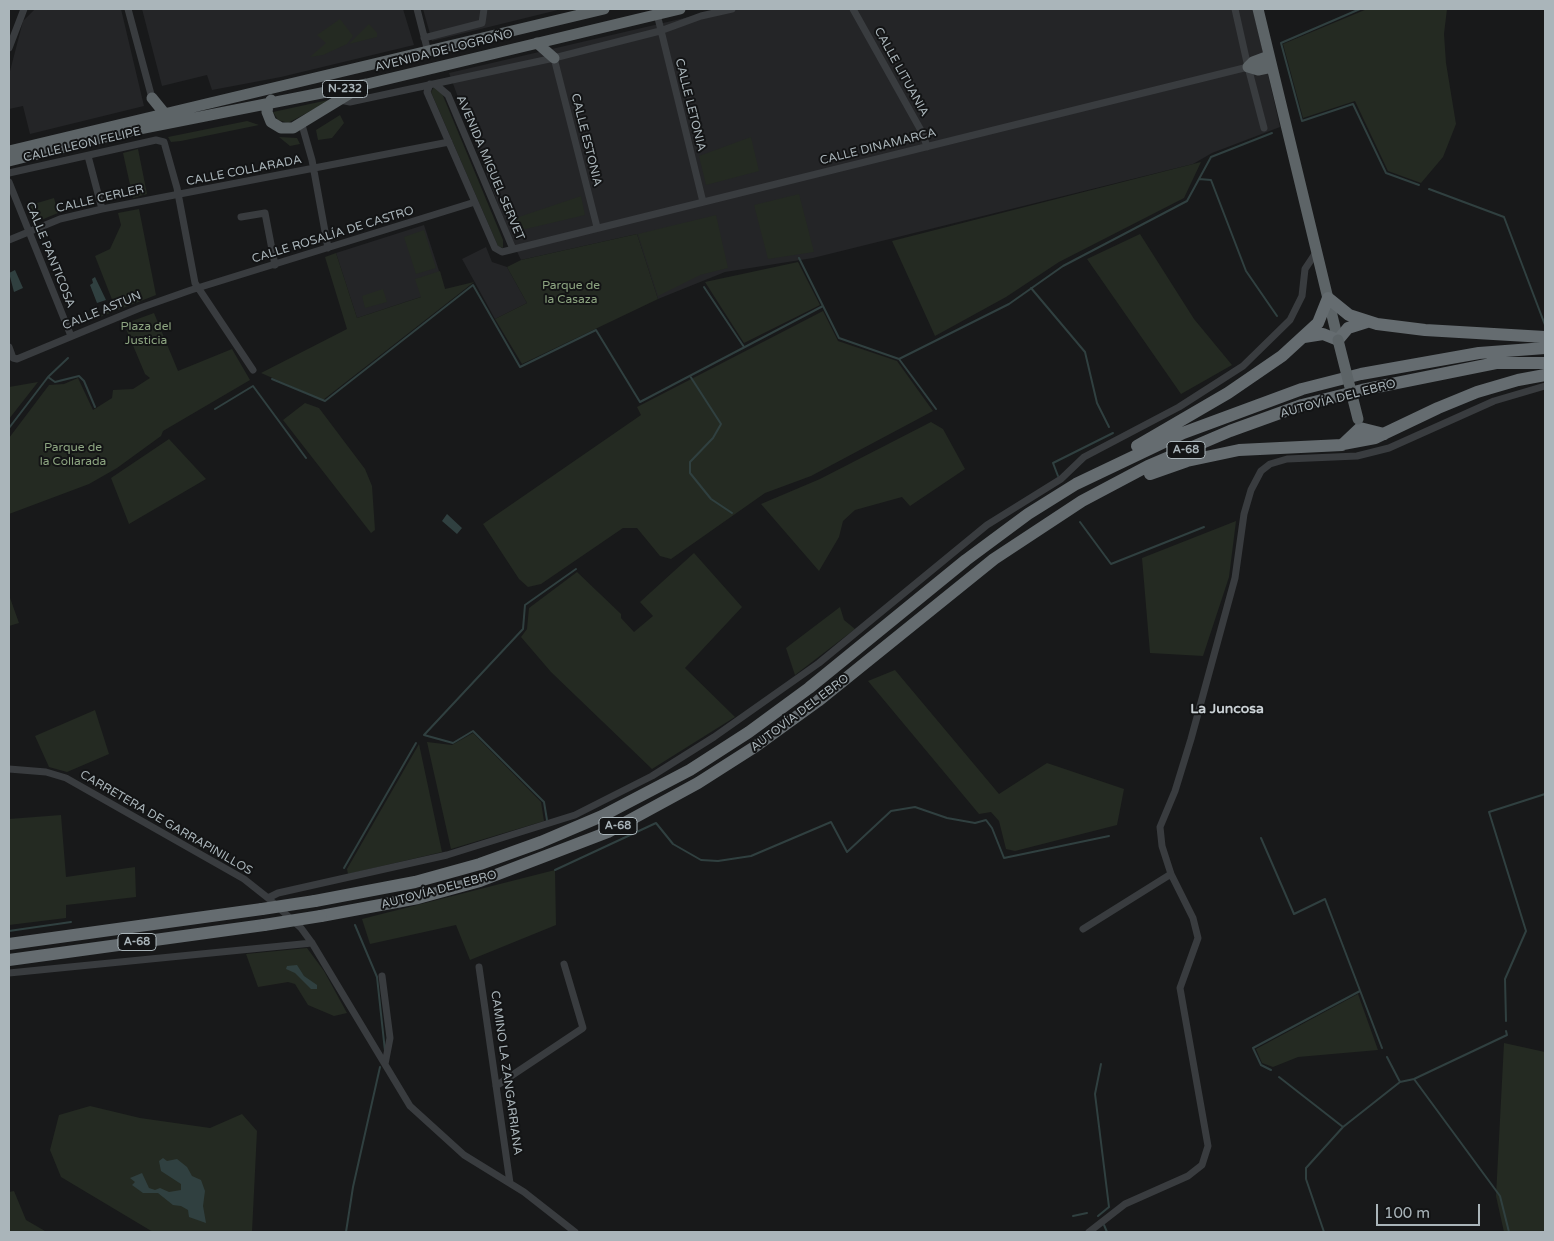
<!DOCTYPE html>
<meta charset="utf-8">
<style>
body{margin:0}
#map{position:relative;width:1554px;height:1241px;overflow:hidden;background:#18191a;font-family:"Varela Round",sans-serif}
canvas{display:block}
.frame{position:absolute;inset:0;border:10px solid #aab5ba;pointer-events:none}
.scale{position:absolute;left:1376px;top:1204px;width:104px;height:22px;box-sizing:border-box;border:2px solid #aab5ba;border-top:0;padding-left:6px;font-size:15px;line-height:18px;white-space:nowrap;color:#aab5ba;-webkit-text-stroke:4px #131415;paint-order:stroke}
</style>
<div id="map">
<canvas width="1554" height="1241"></canvas>
<div class="frame"></div>
<div class="scale">100 m</div>
</div>
<script>
const ctx = document.querySelector('canvas').getContext('2d');
ctx.lineJoin = 'round';
function paint(path, color) {
  ctx.fillStyle = color;
  ctx.fill(path, 'evenodd');
}
function poly(rows) {
  const path = new Path2D();
  for (const r of rows) {
    path.moveTo(r[0], r[1]);
    for (let i = 2; i < r.length; i += 2) path.lineTo(r[i], r[i + 1]);
  }
  return path;
}
function strokePath(path, color, width, dash) {
  ctx.strokeStyle = color;
  ctx.lineWidth = width;
  ctx.lineCap = dash ? 'butt' : 'round';
  ctx.setLineDash(dash || []);
  ctx.stroke(path);
}
function drawText(font, color, halo, rows, align = 'center') {
  ctx.font = font + ' "Varela Round",sans-serif';
  ctx.lineWidth = 4;
  ctx.setLineDash([]);
  ctx.textBaseline = 'middle';
  ctx.strokeStyle = halo;
  ctx.fillStyle = color;
  for (const [text, x, y, turn = 0] of rows) {
    ctx.save();
    ctx.translate(x, y);
    ctx.rotate((+turn || 0) * Math.PI / 180);
    ctx.textAlign = isNaN(turn) ? turn : align;
    if (halo) ctx.strokeText(text, 0, 0);
    ctx.fillText(text, 0, 0);
    ctx.restore();
  }
}
paint(poly([
 [35,9,121,9,144,106,30,134,23,106,9,109,9,75,23,21],
 [142,9,403,9,414,45,281,77,212,90,207,75,162,86],
 [423,9,562,9,432,41],
 [723,9,1253,9,1280,127,1212,153,1193,164,813,258,725,272,658,299,637,234,521,260,511,239,449,73],
 [424,225,445,289,357,318,336,253],
 [486,247,492,262,507,267,527,303,495,319,462,259]
]), '#242527');
paint(poly([
 [1367,9,1447,9,1444,34,1446,63,1456,124,1443,157,1421,183,1388,171,1355,101,1303,118,1283,44],
 [340,19,353,36,347,44,323,55,310,57,326,43,317,35],
 [369,24,377,33,377,37,349,44],
 [434,87,441,91,503,240,503,248,498,246,431,92],
 [333,99,288,123,278,120,273,112],
 [340,115,344,123,332,138,318,140,316,130],
 [247,121,259,125,181,141,171,142,168,137],
 [279,137,297,138,300,144,290,146],
 [751,137,759,171,706,185,699,156],
 [138,149,147,194,133,198,123,153],
 [1201,162,1184,198,1059,262,1006,297,935,336,892,241],
 [799,194,814,252,768,259,754,205],
 [581,196,585,215,513,232,510,220],
 [54,198,58,213,34,223,27,206],
 [139,209,156,295,100,317,106,305,113,302,95,256,110,249,121,225,118,213],
 [716,215,728,268,700,275,658,296,638,234],
 [424,230,436,268,416,274,404,237],
 [637,234,658,299,522,364,495,319,527,303,507,267,521,260],
 [1140,234,1194,319,1232,365,1181,394,1087,259],
 [336,253,357,318,421,297,415,279,440,271,445,289,474,282,323,400,261,373,347,329,325,257],
 [798,262,820,305,744,343,705,282],
 [383,289,387,302,365,308,362,296],
 [823,311,838,341,897,361,933,411,811,476,765,493,671,559,660,556,637,528,623,528,541,584,528,587,519,579,483,524,641,415,637,407],
 [154,313,178,371,232,349,250,380,163,431,161,436,117,468,89,484,9,514,9,438,49,385,64,384,78,378,93,410,112,398,113,390,133,389,150,378,145,374,124,324],
 [38,382,9,419,9,387],
 [305,403,319,408,365,469,372,486,375,530,371,533,283,420],
 [931,422,943,429,965,469,910,506,902,497,855,510,843,521,839,537,819,571,761,504,820,479],
 [169,439,206,479,129,524,111,478],
 [1236,521,1229,577,1203,656,1150,653,1142,558],
 [694,553,742,607,685,668,735,717,652,769,551,672,521,637,527,629,529,608,577,572,621,614,621,618,634,632,653,616,640,602],
 [9,595,19,623,9,626],
 [840,607,844,620,855,629,795,675,786,648],
 [895,670,999,794,1047,763,1124,789,1117,825,1015,851,1006,849,999,821,991,812,979,814,868,681],
 [95,710,109,754,67,772,49,767,35,736],
 [473,733,541,802,544,821,451,849,427,742,452,745],
 [419,744,442,852,348,874,347,869],
 [61,815,66,877,135,867,136,897,66,905,66,918,9,925,9,819],
 [555,870,556,925,470,960,456,925,370,944,362,919],
 [307,948,324,971,347,1013,334,1016,308,1005,295,984,288,982,258,987,246,954],
 [1358,994,1378,1050,1298,1057,1273,1067,1262,1063,1256,1049],
 [1504,1043,1545,1052,1545,1232,1504,1232,1496,1196],
 [90,1106,140,1118,210,1128,242,1114,257,1131,252,1232,153,1232,61,1177,50,1150,59,1115],
 [14,1191,26,1220,45,1231,9,1232,9,1192]
]), '#242a22');
paint(poly([
 [15,270,23,288,14,292,9,273],
 [95,277,106,300,97,303,90,285,93,283,92,279],
 [447,514,462,528,457,534,442,521],
 [297,965,304,976,317,985,317,989,311,989,295,973,286,969,287,966],
 [163,1158,167,1161,177,1159,187,1167,192,1176,201,1180,205,1191,203,1206,206,1223,189,1217,188,1210,181,1206,173,1205,158,1193,143,1193,132,1185,135,1182,130,1178,142,1173,149,1188,155,1190,160,1188,169,1192,181,1190,181,1184,161,1171,159,1161]
]), '#304040');
strokePath(poly([
 [1360,9,1281,43,1302,121,1353,104,1386,173,1419,185],
 [1199,179,1211,180,1246,271,1277,316],
 [1429,189,1504,217,1545,325],
 [799,258,839,338,899,359,1009,304,1063,266,1187,201,1211,157,1272,133],
 [704,287,744,347],
 [1031,288,1085,352,1097,403,1109,427],
 [899,359,936,409],
 [690,376,721,424,713,438,690,462,690,473,711,499,732,513],
 [48,377,55,382,79,376,84,381,95,407],
 [272,379,325,401,473,285,520,367,596,330,640,402,823,306],
 [215,409,253,386,306,458],
 [9,428,48,377,68,358],
 [1058,476,1053,463,1113,433],
 [1080,522,1111,564,1204,527],
 [547,820,544,802,473,731,453,743,424,735,523,629,525,605,576,569],
 [1261,838,1294,914,1325,899,1382,1048],
 [344,868,416,743],
 [555,870,656,823,673,844,701,860,718,861,751,856,831,822,847,852,891,811,915,807,947,818,975,823,986,820,992,828,1004,858,1109,836],
 [355,925,377,977,385,1051],
 [9,931,71,922],
 [1506,1021,1505,979,1526,931,1489,812,1545,794],
 [1506,1031,1507,1035,1414,1079,1500,1196,1509,1232],
 [1387,1057,1400,1082,1414,1079],
 [1271,1070,1261,1065,1253,1048,1360,991],
 [1279,1077,1343,1127],
 [1073,1216,1087,1213],
 [1098,1216,1109,1207,1095,1094,1101,1064],
 [1104,1225,1107,1232],
 [346,1232,353,1187,380,1067],
 [1324,1232,1306,1179,1306,1168,1343,1127,1400,1082]
]), '#304040', 2);
strokePath(poly([
 [128,9,152,98],
 [417,9,428,52],
 [853,9,923,134,927,147],
 [1235,9,1248,67,1264,128],
 [657,14,703,202],
 [424,38,482,23,484,9],
 [9,48,24,9],
 [554,58,597,227],
 [430,84,427,92,495,248,502,252,1248,67],
 [435,84,448,95,513,249],
 [340,100,350,102,554,58,660,31,701,16,732,9],
 [302,125,312,160,328,248],
 [88,156,102,209],
 [9,173,156,140,164,142,177,188,195,283,253,370],
 [9,182,71,336],
 [241,217,265,213,275,265],
 [9,240,60,219,102,209,449,142],
 [9,347,13,358,17,359,140,308,191,290,475,202],
 [9,769,46,772,66,778,244,879,268,898,301,928,312,943,410,1106,464,1155,524,1192,575,1232],
 [268,898,278,893,447,855,575,815,652,776,714,737,819,663,987,525,1061,479,1084,457,1179,407,1243,366,1290,320,1302,296,1305,269,1317,251],
 [1083,929,1171,874],
 [479,967,510,1183],
 [9,973,312,943],
 [382,976,390,1038,385,1064],
 [496,1086,583,1028,564,964],
 [1089,1232,1125,1204,1188,1176,1202,1165,1208,1146,1180,988,1198,938,1193,918,1171,874,1162,846,1160,827,1175,791,1191,739,1235,578,1244,514,1251,490,1261,471,1270,464,1287,459,1357,456,1389,448,1494,401,1545,386]
]), '#393c3f', 7);
strokePath(poly([
 [1258,9,1338,340],
 [537,43,554,58],
 [1269,56,1253,62,1248,67,1258,70,1272,67],
 [152,98,165,114],
 [271,100,268,105,267,112,271,122,281,128,293,128,357,89],
 [9,151,604,9],
 [9,161,134,130,367,84,680,9]
]), '#5d6467', 11);
strokePath(poly([
 [1304,337,1323,334,1338,340,1348,328,1367,322],
 [1343,444,1375,438,1438,408,1477,392,1518,380,1545,375],
 [1137,446,1228,393,1282,356,1318,323,1328,298,1349,315,1377,324,1425,330,1545,337],
 [1150,474,1187,461,1239,450,1342,445,1360,428,1384,434],
 [315,901,415,882,480,864,541,842,602,816,690,770,749,732,809,688,966,560,1028,514,1076,484,1183,433,1302,389,1361,374,1479,353,1545,348],
 [321,916,418,898,480,881,608,832,698,783,756,746,818,701,994,559,1082,501,1148,466,1230,431,1302,405,1362,390,1496,363,1545,363],
 [9,944,262,909],
 [9,960,264,925]
]), '#656c70', 12);
strokePath(poly([
 [1338,340,1358,419]
]), '#5d6467', 11);
strokePath(poly([
 [262,909,315,901],
 [264,925,321,916]
]), '#656c70', 12);
for (const [x, y, w] of [
 [345,89,45],
 [1186,450,38],
 [618,826,38],
 [137,942,38]
]) {
  const box = new Path2D();
  box.roundRect(x - w / 2, y - 8.5, w, 17, 4);
  ctx.fillStyle = '#131415';
  ctx.fill(box);
  strokePath(box, '#aab5ba', 1);
}
drawText('bold 11px', '#aab5ba', null, [
 ["N-232",345,89],
 ["A-68",1186,450],
 ["A-68",618,826],
 ["A-68",137,942]
]);
drawText('12px', '#aab5ba', '#131415', [
 ["AVENIDA DE LOGROÑO",444,51,-14],
 ["CALLE LITUANIA",901,72,61],
 ["CALLE LETONIA",690,105,76],
 ["CALLE ESTONIA",586,140,76],
 ["CALLE LEON FELIPE",82,145,-13],
 ["CALLE DINAMARCA",878,147,-14],
 ["AVENIDA MIGUEL SERVET",490,168,67],
 ["CALLE COLLARADA",244,171,-11],
 ["CALLE CERLER",100,199,-13],
 ["CALLE ROSALÍA DE CASTRO",333,235,-17],
 ["CALLE PANTICOSA",50,255,68],
 ["CALLE ASTUN",102,311,-22],
 ["AUTOVÍA DEL EBRO",1338,399,-15],
 ["AUTOVÍA DEL EBRO",800,713,-37],
 ["CARRETERA DE GARRAPINILLOS",166,823,30],
 ["AUTOVÍA DEL EBRO",439,890,-15],
 ["CAMINO LA ZANGARRIANA",506,1073,82]
]);
drawText('12px', '#8da581', '#131415', [
 ["Parque de",571,286],
 ["la Casaza",571,300],
 ["Plaza del",146,327],
 ["Justicia",146,341],
 ["Parque de",73,448],
 ["la Collarada",73,462]
]);
drawText('bold 14px', '#cbd2d6', '#131415', [
 ["La Juncosa",1227,709]
]);
</script>
